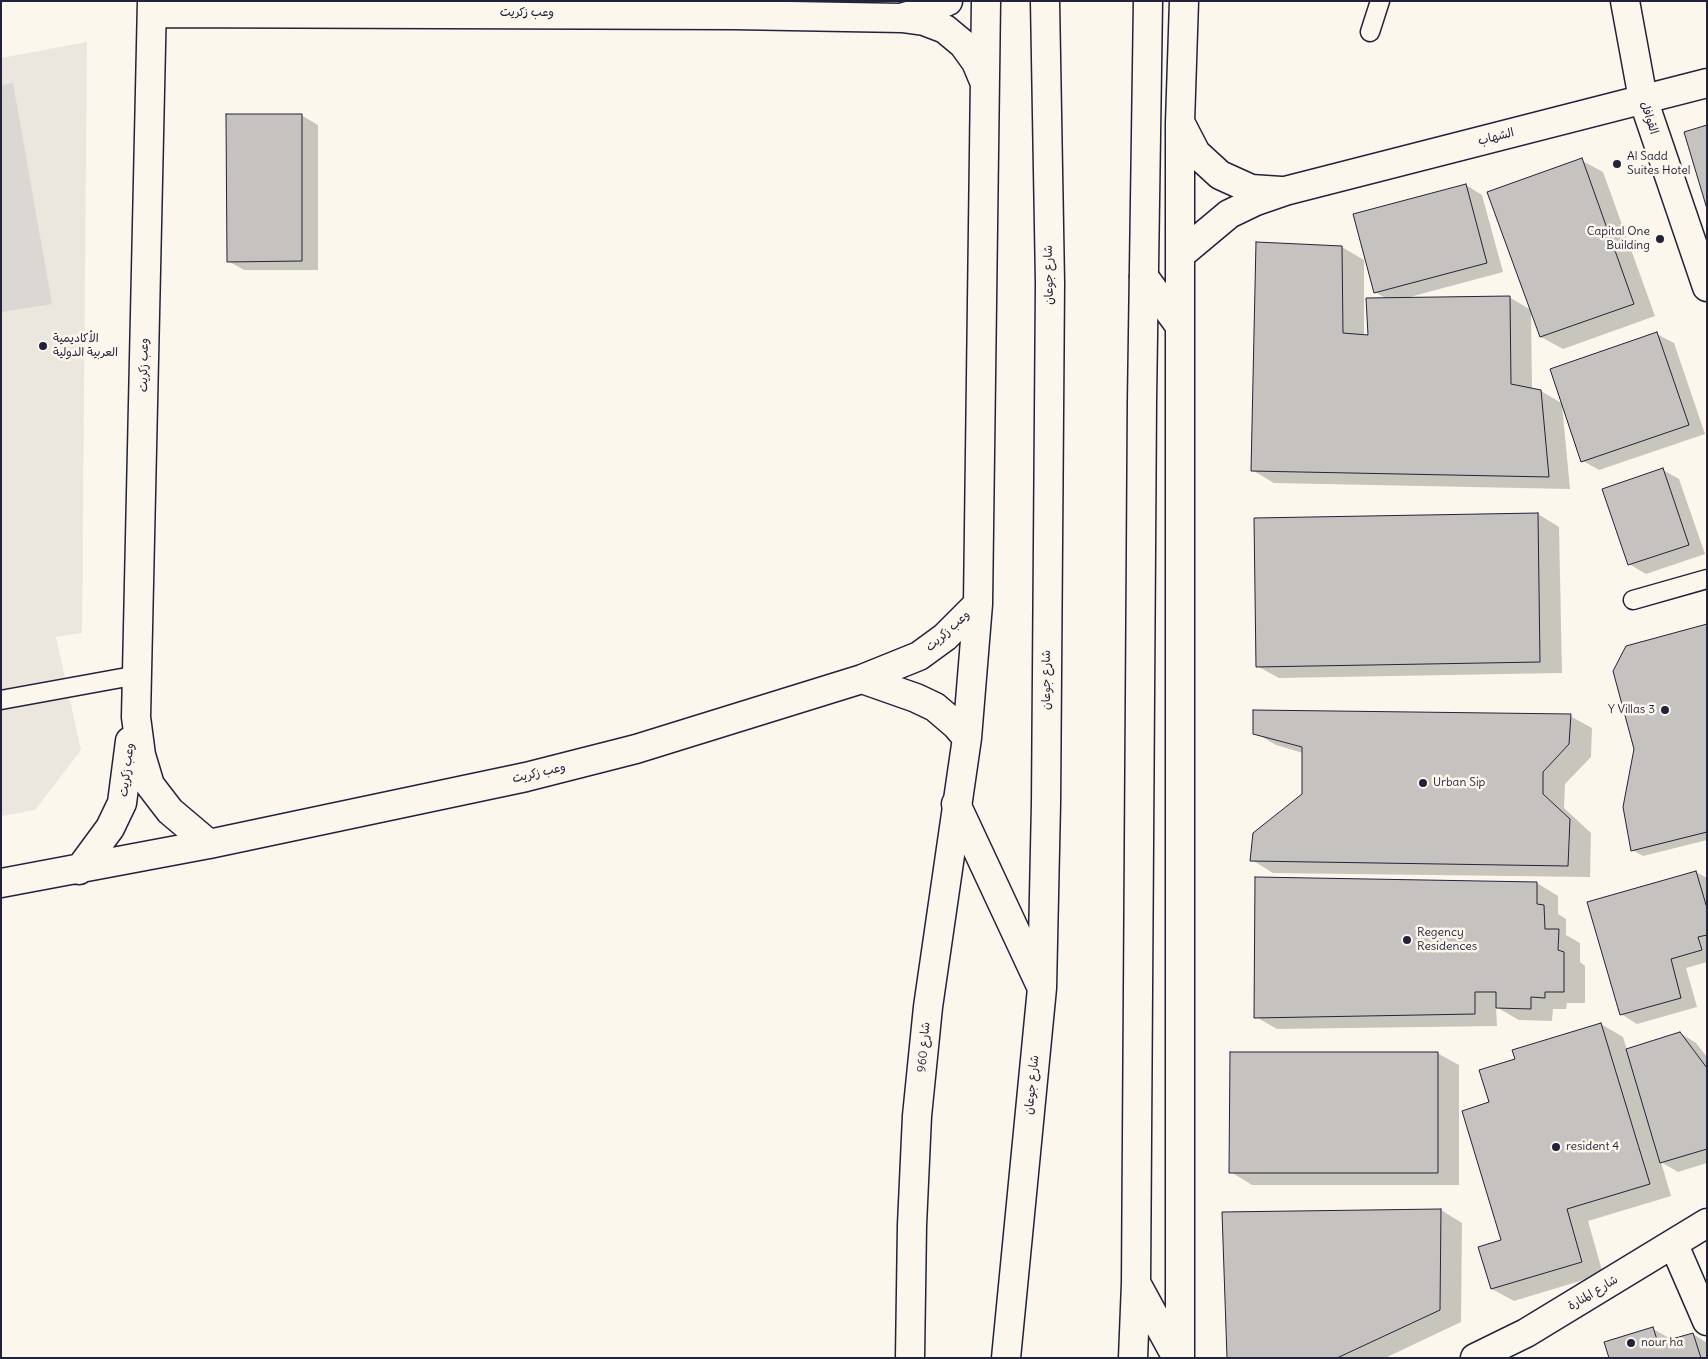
<!DOCTYPE html>
<meta charset="utf-8">
<style>
body{margin:0}
#map{position:relative;width:1708px;height:1359px;overflow:hidden;background:#fbf7ec;font-family:Delius,sans-serif}
canvas{display:block}
.frame{position:absolute;inset:0;border:2px solid #22223b;pointer-events:none}
</style>
<div id="map">
<canvas width="1708" height="1359"></canvas>
<div class="frame"></div>
</div>
<script>
const ctx = document.querySelector('canvas').getContext('2d');
ctx.lineJoin = 'round';
function paint(path, color) {
  ctx.fillStyle = color;
  ctx.fill(path, 'evenodd');
}
function poly(rows) {
  const path = new Path2D();
  for (const r of rows) {
    path.moveTo(r[0], r[1]);
    for (let i = 2; i < r.length; i += 2) path.lineTo(r[i], r[i + 1]);
  }
  return path;
}
function strokePath(path, color, width, dash) {
  ctx.strokeStyle = color;
  ctx.lineWidth = width;
  ctx.lineCap = dash ? 'butt' : 'round';
  ctx.setLineDash(dash || []);
  ctx.stroke(path);
}
function drawText(font, color, halo, rows, align = 'center') {
  ctx.font = font + ' Delius,"Playpen Sans Arabic",sans-serif';
  ctx.lineWidth = 5;
  ctx.setLineDash([]);
  ctx.textBaseline = 'middle';
  ctx.strokeStyle = halo;
  ctx.fillStyle = color;
  for (const [text, x, y, turn = 0] of rows) {
    ctx.save();
    ctx.translate(x, y);
    ctx.rotate((+turn || 0) * Math.PI / 180);
    ctx.textAlign = isNaN(turn) ? turn : align;
    if (halo) ctx.strokeText(text, 0, 0);
    ctx.fillText(text, 0, 0);
    ctx.restore();
  }
}
paint(poly([
 [87,42,82,633,56,637,81,750,35,810,1,816,1,58]
]), '#ebe7df');
paint(poly([
 [13,83,52,304,1,312,1,85]
]), '#dbd8d3');
paint(poly([
 [301,115,318,125,318,270,244,270,228,261],
 [1581,160,1603,172,1655,316,1563,349,1541,337,1531,310,1532,389,1541,391,1563,404,1657,334,1674,343,1705,434,1599,470,1583,461,1562,405,1570,489,1274,483,1252,470,1258,243,1342,247,1364,260,1364,336,1369,336,1387,299,1375,292,1466,185,1482,195,1503,272,1406,298,1509,297,1531,310],
 [1663,470,1679,479,1705,554,1646,574,1629,564],
 [1538,514,1559,527,1562,673,1279,678,1257,666],
 [1707,625,1707,840,1643,856,1632,850],
 [1570,716,1592,728,1591,757,1565,784,1564,808,1591,833,1590,877,1273,873,1252,860,1303,795,1303,753,1276,745,1255,733],
 [1696,872,1707,878,1707,962,1686,968,1697,1007,1637,1024,1621,1014],
 [1537,883,1558,896,1558,914,1566,919,1566,935,1580,943,1580,962,1585,966,1585,1003,1567,1003,1566,1009,1553,1009,1552,1021,1519,1020,1496,1007,1497,1026,1277,1029,1256,1017],
 [1601,1024,1623,1037,1627,1050,1680,1033,1696,1043,1707,1057,1707,1163,1678,1172,1661,1162,1671,1196,1588,1221,1603,1274,1514,1301,1492,1289,1503,1241,1491,1103,1516,1060],
 [1437,1053,1459,1065,1459,1185,1252,1185,1231,1172],
 [1441,1210,1462,1223,1461,1322,1385,1358,1228,1358],
 [1653,1329,1673,1340,1693,1334,1707,1343,1707,1358,1610,1358]
]), '#0003');
const building = poly([
 [226,114,302,114,302,261,227,262,226,114],
 [1707,125,1707,209,1684,132,1707,125],
 [1582,158,1634,304,1540,337,1487,192,1582,158],
 [1466,184,1487,263,1374,293,1353,214,1466,184],
 [1256,242,1342,246,1343,333,1368,335,1366,298,1510,296,1511,384,1541,390,1549,477,1251,471,1256,242],
 [1657,332,1689,425,1581,462,1550,369,1657,332],
 [1663,468,1689,545,1628,565,1602,489,1663,468],
 [1538,513,1540,662,1256,667,1254,518,1538,513],
 [1707,624,1707,832,1631,851,1623,807,1634,749,1613,671,1626,646,1707,624],
 [1253,710,1571,714,1569,744,1543,772,1543,794,1570,819,1568,866,1250,861,1253,833,1302,794,1302,747,1253,734,1253,710],
 [1696,871,1707,908,1707,935,1698,937,1702,950,1671,959,1681,998,1620,1015,1587,902,1696,871],
 [1255,877,1537,882,1537,904,1544,905,1545,929,1559,929,1558,950,1564,952,1564,992,1545,992,1545,998,1531,997,1531,1009,1496,1008,1496,992,1475,992,1475,1014,1254,1018,1255,877],
 [1601,1023,1650,1184,1567,1209,1582,1262,1491,1289,1478,1247,1501,1240,1462,1111,1489,1102,1479,1070,1515,1059,1512,1050,1601,1023],
 [1680,1032,1707,1068,1707,1149,1660,1163,1626,1049,1680,1032],
 [1230,1052,1438,1052,1438,1173,1229,1173,1230,1052],
 [1441,1209,1440,1310,1337,1358,1227,1358,1222,1212,1441,1209],
 [1653,1327,1658,1343,1693,1333,1701,1358,1609,1358,1604,1342,1653,1327]
]);
paint(building, '#c6c2c0');
strokePath(building, '#22223b', 1);
const lane = poly([
 [1370,32,1380,1],
 [1633,600,1707,579],
 [1,700,138,675]
]);
const street = poly([
 [152,1,136,717,141,755,150,785,170,811,209,844],
 [1625,1,1643,99,1707,287],
 [152,13,734,15,902,18,924,21,945,29,963,44,976,62,984,81],
 [904,17,926,11,948,1],
 [1181,124,1196,153,1220,175,1251,189,1281,191],
 [1180,255,1229,214,1256,201,1285,191,1707,83],
 [1144,277,1180,326],
 [862,679,916,698,935,707,956,725,967,738],
 [79,870,110,828,122,803,130,741],
 [1,883,209,844,526,777,636,749,862,679,919,656,945,637,978,604],
 [1674,1245,1707,1321],
 [910,1358,912,1225,917,1116,928,1007,967,738,978,604,986,1],
 [1180,1358,1180,123,1184,1],
 [1475,1358,1526,1333,1707,1223]
]);
const primary = poly([
 [956,804,1040,984],
 [1136,1283,1177,1358],
 [1006,1358,1042,988,1046,803,1050,283,1045,1],
 [1133,1358,1136,1283,1142,401,1148,1]
]);
strokePath(lane, '#22223b', 21);
strokePath(street, '#22223b', 31);
strokePath(primary, '#22223b', 31);
strokePath(lane, '#fbf7ec', 18);
strokePath(street, '#fbf7ec', 28);
strokePath(primary, '#fbf7ec', 28);
for (const [x, y, r, color] of [
 [1617,164,5,"#22223b"],
 [1660,239,5,"#22223b"],
 [43,346,5,"#22223b"],
 [1665,710,5,"#22223b"],
 [1423,783,5,"#22223b"],
 [1407,940,5,"#22223b"],
 [1556,1147,5,"#22223b"],
 [1631,1343,5,"#22223b"]
]) {
  const dot = new Path2D();
  dot.arc(x, y, r, 0, 2 * Math.PI);
  ctx.fillStyle = color;
  ctx.fill(dot);
  strokePath(dot, '#fbf7ec', 2);
}
drawText('12px', '#22223b', '#fbf7ec', [
 ["وعب زكريت",527,13],
 ["القوافل",1649,118,72],
 ["الشهاب",1496,137,-14],
 ["شارع جوعان",1049,275,-91],
 ["وعب زكريت",144,365,-89],
 ["وعب زكريت",948,631,-42],
 ["شارع جوعان",1047,680,-90],
 ["وعب زكريت",127,770,-83],
 ["وعب زكريت",539,773,-13],
 ["شارع 960",924,1047,-85],
 ["شارع جوعان",1032,1085,-84],
 ["شارع المنارة",1593,1293,-31]
]);
drawText('12px', '#22223b', '#fbf7ec', [
 ["Al Sadd",1627,157],
 ["Suites Hotel",1627,171],
 ["Capital One",1650,232,"right"],
 ["Building",1650,246,"right"],
 ["الأكاديمية",53,339],
 ["العربية الدولية",53,353],
 ["Y Villas 3",1655,710,"right"],
 ["Urban Sip",1433,783],
 ["Regency",1417,933],
 ["Residences",1417,947],
 ["resident 4",1566,1147],
 ["nour ha",1641,1343]
], 'left');
</script>
